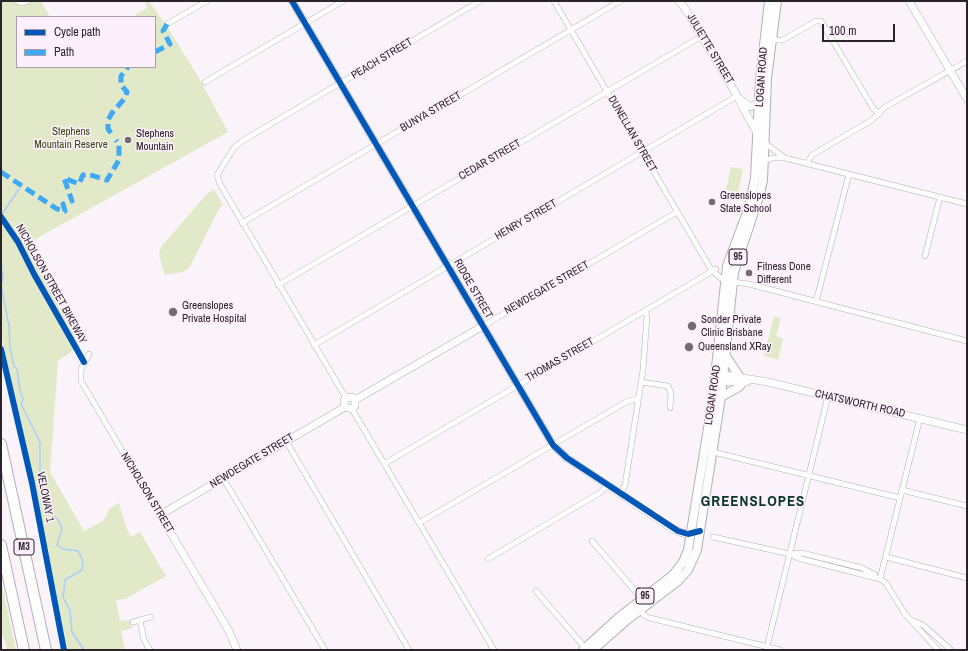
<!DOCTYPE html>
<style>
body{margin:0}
#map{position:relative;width:968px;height:651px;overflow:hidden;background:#faf3f9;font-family:"Archivo Narrow",sans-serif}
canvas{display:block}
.frame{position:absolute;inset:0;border:2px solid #2a242a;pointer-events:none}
.legend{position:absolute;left:16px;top:16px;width:140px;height:52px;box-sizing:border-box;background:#fdf0fc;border:1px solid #a99ea8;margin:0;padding:5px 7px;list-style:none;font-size:12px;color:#2a242a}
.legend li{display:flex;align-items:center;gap:8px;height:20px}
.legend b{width:20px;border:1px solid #a99ea8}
.scale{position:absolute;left:822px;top:24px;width:73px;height:18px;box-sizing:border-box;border:2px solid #2a242a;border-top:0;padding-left:5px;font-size:12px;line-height:14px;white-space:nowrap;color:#2a242a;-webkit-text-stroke:3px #fdf0fc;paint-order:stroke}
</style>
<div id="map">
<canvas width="968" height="651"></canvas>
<div class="frame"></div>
<ul class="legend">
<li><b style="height:5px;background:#0057b8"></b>Cycle path</li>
<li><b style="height:5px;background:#3fa9f5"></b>Path</li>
</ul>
<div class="scale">100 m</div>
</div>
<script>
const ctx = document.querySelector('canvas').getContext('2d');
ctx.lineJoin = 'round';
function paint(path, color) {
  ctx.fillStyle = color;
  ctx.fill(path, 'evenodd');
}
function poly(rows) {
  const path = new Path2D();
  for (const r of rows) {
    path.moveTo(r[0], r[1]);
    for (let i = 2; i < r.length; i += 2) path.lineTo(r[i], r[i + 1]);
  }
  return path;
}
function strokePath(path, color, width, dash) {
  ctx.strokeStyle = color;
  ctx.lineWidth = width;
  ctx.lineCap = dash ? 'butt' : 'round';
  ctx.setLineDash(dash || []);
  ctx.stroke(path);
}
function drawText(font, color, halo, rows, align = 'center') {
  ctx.font = font + ' "Archivo Narrow",sans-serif';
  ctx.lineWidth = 3;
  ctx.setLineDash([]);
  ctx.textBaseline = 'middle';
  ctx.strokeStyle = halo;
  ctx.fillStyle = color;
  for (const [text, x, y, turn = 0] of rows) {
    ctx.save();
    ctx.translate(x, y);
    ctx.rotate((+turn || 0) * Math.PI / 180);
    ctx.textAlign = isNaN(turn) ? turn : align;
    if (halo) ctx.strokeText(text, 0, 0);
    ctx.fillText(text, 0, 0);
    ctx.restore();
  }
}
paint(poly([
 [1,1,14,1,22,7,33,1,41,1,50,17,17,17,17,67,155,67,155,17,132,17,147,8,144,1,149,1,170,31,199,78,228,132,25,245,80,346,58,361,50,472,84,531,104,520,109,509,119,503,126,527,131,537,140,532,166,576,125,599,116,600,120,621,130,620,132,628,121,631,125,650,68,650,1,333],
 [731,167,743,169,738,192,726,190],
 [214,189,223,205,219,209,189,268,183,272,165,275,159,255,161,247,206,195],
 [774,316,781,318,776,336,783,339,778,360,764,356],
 [1,580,16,650,7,650,4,638,1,634]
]), '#e2e9c9');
strokePath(poly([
 [2,214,19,189],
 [1,222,4,223],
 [1,261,3,279,1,285,9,326,10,348,14,366,17,369,20,391,23,399,21,404,40,442,40,478,43,489,42,497,51,513,59,521,62,529,57,545,63,549,78,551,83,561,82,570,65,580,63,597,70,611,72,632,84,650]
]), '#abcff7', 1.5);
const street = poly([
 [16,1,23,3,28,1],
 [554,1,712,271,725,281],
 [167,24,207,1],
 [769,40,783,40,816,21,821,21,873,108,879,114],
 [205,82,343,1],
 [765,143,785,158],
 [764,161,772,158,785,158,967,204],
 [807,163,812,155,872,120,885,107,967,61],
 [242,223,620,1],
 [925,256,940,197],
 [733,282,749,284,967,341],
 [278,285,702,36],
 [816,302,849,174],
 [483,326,677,212],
 [314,345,737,96],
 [89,354,81,369,81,381,160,515],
 [641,382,668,386,671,393,670,408],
 [346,398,220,184,217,175,234,148,242,141,480,1],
 [352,409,494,650],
 [920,418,880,579,886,583,905,614,938,650],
 [286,441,409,650],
 [713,452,900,498],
 [384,464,716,269],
 [223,478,325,650],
 [902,490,967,506],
 [621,493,625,485,643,370,647,316,645,311],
 [419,523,626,402,639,398],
 [713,537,790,554,798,558,880,579],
 [592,541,642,599],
 [790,554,802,553,862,568,875,575],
 [886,557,967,578],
 [488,559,601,492,608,485],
 [536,591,581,643,584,649],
 [639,609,645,616,650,618,780,650],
 [911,620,923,625,951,650],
 [140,621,144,640,150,650],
 [133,622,151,617],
 [767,647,828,396]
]);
const secondary = poly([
 [292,1,553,445,567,458,673,529,682,533,690,534],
 [679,1,686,10,739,99,743,108,757,133],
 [909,1,967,99],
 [740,99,750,107,759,102],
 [718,374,768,382,967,430],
 [718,381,747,382],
 [355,400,483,326],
 [345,407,344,401,346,398,352,397,355,400],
 [345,407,352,409,355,406,355,400],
 [237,650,229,631,160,515,345,407]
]);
const primary = poly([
 [726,356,739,376],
 [721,397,739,387,743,382],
 [583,650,618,618,673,575,683,562,688,550,712,404,727,266,749,207,755,178,760,80,769,1],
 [593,650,627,620,678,581,688,570,697,550,721,397,734,272,760,194,763,180,767,78,777,1]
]);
const highway = poly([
 [1,444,46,650],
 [1,545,24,650]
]);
strokePath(street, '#b5b0b5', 6);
strokePath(secondary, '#b5b0b5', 8);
strokePath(primary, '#b5b0b5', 10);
strokePath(highway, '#b5b0b5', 12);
strokePath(street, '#fefdfe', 5);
strokePath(secondary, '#fefdfe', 7);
strokePath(primary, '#fefdfe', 8);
strokePath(highway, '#fefdfe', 10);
strokePath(poly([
 [155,52,170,44,163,31,167,24],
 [111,133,108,129,108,120,112,113,125,98,127,92,121,85,121,76,128,67],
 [1,172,57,209,65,211,63,204,72,201,64,178,79,184,83,175,87,174,107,180,119,160,119,144,116,140]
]), '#3fa9f5', 5, [10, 5]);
strokePath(poly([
 [292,1,553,445,567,458,678,531,688,534,700,531],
 [1,217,18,242,34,274,84,362],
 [1,349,32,483,64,650]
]), '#0057b8', 6);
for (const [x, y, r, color] of [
 [128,140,4,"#736c72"],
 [712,202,4,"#736c72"],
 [749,273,4,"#736c72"],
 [173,312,5,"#736c72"],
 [692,326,5,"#736c72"],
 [689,347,5,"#736c72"]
]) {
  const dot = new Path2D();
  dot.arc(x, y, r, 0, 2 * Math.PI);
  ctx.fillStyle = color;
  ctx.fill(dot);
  strokePath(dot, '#fdf0fc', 1.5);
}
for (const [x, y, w] of [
 [738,257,18],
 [24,547,20],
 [645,596,18]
]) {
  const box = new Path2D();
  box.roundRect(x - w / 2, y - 8, w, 16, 3);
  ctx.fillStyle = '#fdf0fc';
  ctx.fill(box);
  strokePath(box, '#2a242a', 1);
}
drawText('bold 10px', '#2a242a', null, [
 ["95",738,257],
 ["M3",24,547],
 ["95",645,596]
]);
drawText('11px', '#2a242a', '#fdf0fc', [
 ["JULIETTE STREET",710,49,59],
 ["PEACH STREET",382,59,-31],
 ["LOGAN ROAD",762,77,-86],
 ["BUNYA STREET",431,112,-30],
 ["DUNELLAN STREET",632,134,60],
 ["CEDAR STREET",490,160,-30],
 ["HENRY STREET",526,220,-30],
 ["NICHOLSON STREET BIKEWAY",51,284,61],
 ["NEWDEGATE STREET",547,288,-30],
 ["RIDGE STREET",473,289,60],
 ["THOMAS STREET",560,360,-30],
 ["LOGAN ROAD",713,395,-82],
 ["CHATSWORTH ROAD",860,404,13],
 ["NEWDEGATE STREET",252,461,-31],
 ["NICHOLSON STREET",147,493,59],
 ["VELOWAY 1",45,497,79]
]);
drawText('11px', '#3a4611', '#fdf0fc', [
 ["Stephens",71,132],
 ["Mountain Reserve",71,145]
]);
drawText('11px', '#2a242a', '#fdf0fc', [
 ["Stephens",136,134],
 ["Mountain",136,147],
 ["Greenslopes",720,196],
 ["State School",720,209],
 ["Fitness Done",757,267],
 ["Different",757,280],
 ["Greenslopes",182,306],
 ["Private Hospital",182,319],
 ["Sonder Private",701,320],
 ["Clinic Brisbane",701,333],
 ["Queensland XRay",698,347]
], 'left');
ctx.letterSpacing = '1px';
drawText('bold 15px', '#073826', '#fdf0fc', [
 ["GREENSLOPES",753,502]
]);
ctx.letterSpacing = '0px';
</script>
